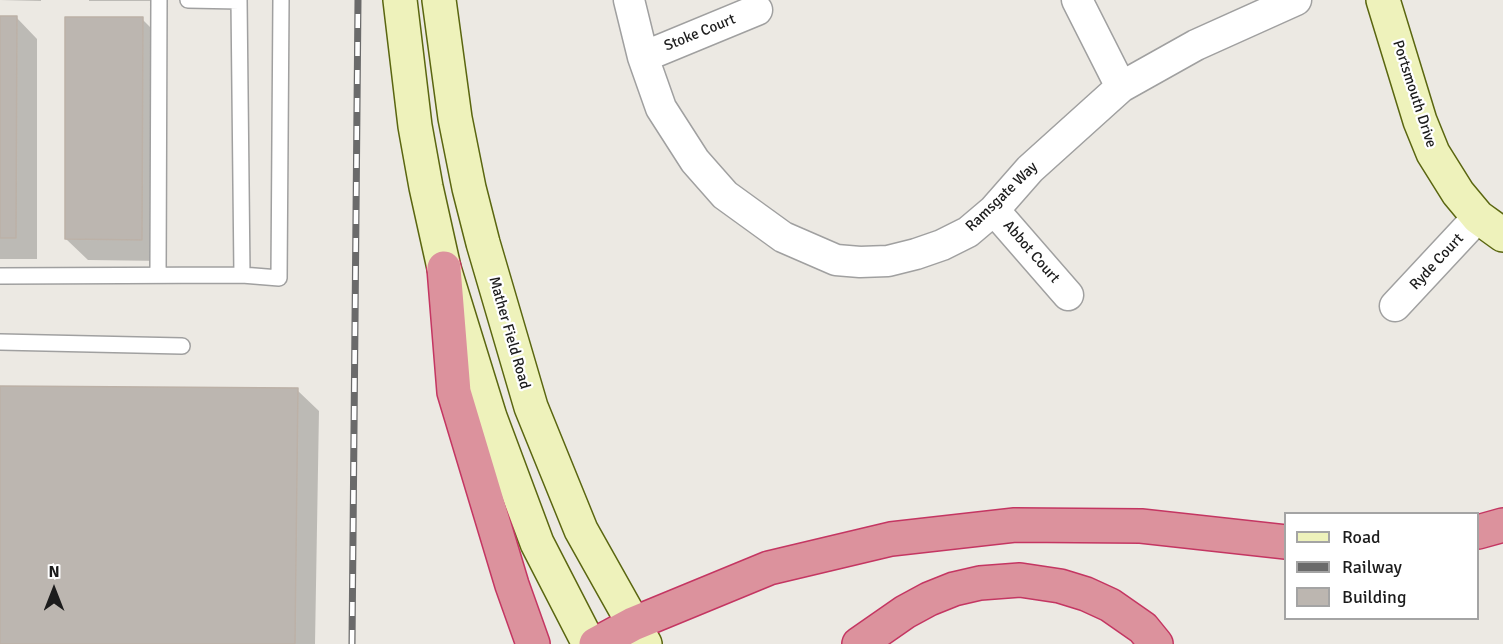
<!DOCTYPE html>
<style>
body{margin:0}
#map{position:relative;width:1503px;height:644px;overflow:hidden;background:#ece9e3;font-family:Signika,sans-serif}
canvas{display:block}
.legend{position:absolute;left:1284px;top:512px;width:195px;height:108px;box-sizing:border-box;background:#fff;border:2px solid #a4a4a4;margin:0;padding:8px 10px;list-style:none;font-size:18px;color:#1c1c1c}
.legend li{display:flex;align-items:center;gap:12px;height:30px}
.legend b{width:30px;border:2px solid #a4a4a4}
.north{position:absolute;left:24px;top:560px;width:60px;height:60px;-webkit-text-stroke:4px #fff;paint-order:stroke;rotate:0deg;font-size:16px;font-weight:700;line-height:24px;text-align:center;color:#1c1c1c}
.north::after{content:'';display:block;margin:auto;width:21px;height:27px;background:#1c1c1c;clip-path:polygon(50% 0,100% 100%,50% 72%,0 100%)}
</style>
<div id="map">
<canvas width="1503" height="644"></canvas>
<ul class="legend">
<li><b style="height:8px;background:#eef2bb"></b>Road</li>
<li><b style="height:8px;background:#6a6a6a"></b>Railway</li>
<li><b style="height:16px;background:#bcb6b0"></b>Building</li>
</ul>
<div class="north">N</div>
</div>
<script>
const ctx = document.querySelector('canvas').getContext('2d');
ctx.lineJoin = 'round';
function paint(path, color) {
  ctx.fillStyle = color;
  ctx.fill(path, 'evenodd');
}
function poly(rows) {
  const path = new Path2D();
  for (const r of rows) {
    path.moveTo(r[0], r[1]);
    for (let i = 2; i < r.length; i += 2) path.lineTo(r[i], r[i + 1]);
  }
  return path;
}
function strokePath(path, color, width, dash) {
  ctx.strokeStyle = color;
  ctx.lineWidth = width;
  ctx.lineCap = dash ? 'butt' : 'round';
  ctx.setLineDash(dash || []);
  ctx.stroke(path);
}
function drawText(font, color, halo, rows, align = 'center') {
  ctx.font = font + ' Signika,sans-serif';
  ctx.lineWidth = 4.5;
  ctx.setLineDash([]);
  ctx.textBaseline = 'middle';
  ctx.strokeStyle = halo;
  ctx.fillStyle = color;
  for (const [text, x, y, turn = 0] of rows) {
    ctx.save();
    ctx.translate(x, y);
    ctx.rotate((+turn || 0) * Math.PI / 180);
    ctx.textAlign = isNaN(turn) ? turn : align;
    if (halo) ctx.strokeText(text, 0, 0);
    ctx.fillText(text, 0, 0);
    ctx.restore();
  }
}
paint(poly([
 [0,0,41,0,41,1],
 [89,0,165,0,165,1,89,1],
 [0,17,16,17,37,39,37,259,0,259],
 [142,19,163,40,163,261,88,260,66,239],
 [0,387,297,390,319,411,315,644,0,644]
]), '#0003');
const building = poly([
 [0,16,17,16,16,238,0,238,0,16],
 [65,17,143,17,142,240,65,239,65,17],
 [0,386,298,388,295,644,0,644,0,386]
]);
paint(building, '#bcb6b0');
strokePath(building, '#bcb1a7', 1.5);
const lane = poly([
 [188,0,239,1],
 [239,0,242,275],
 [158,275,159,0],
 [0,276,242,275,279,278,281,0],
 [0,342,182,346]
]);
const street = poly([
 [629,0,643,57,661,108,695,161,725,195,783,237,836,260,860,262,888,261,916,254,942,245,968,232,994,210,1030,169,1121,87,1196,45,1296,0],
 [1077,0,1121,87],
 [643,57,757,10],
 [994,210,1068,295],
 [1395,306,1478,217]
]);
const secondary = poly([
 [400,0,415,126,426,187,444,268,490,417,537,543,589,644],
 [439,0,455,118,469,188,483,243,531,407,581,530,645,644],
 [1383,0,1420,121,1433,153,1458,193,1478,217,1503,235]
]);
const highway = poly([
 [444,268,454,392,512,585,533,644],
 [1478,532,1503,525],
 [596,644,633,624,769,568,891,539,1015,525,1141,526,1286,542],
 [859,644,905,612,929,599,954,589,980,583,1020,580,1060,586,1086,594,1110,605,1143,628,1156,644]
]);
strokePath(lane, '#a0a0a0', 18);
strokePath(street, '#a0a0a0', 33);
strokePath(secondary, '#5a6610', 36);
strokePath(highway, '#c43662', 36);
strokePath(lane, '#fff', 15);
strokePath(street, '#fff', 30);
strokePath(secondary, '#eef2bb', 33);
strokePath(highway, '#dc929d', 33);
const rail = poly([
 [352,644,358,0]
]);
strokePath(rail, '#6a6a6a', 7);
strokePath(rail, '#fff', 4.5, [14]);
drawText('15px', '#1c1c1c', '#fff', [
 ["Stoke Court",700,33,-22],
 ["Portsmouth Drive",1414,94,72],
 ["Ramsgate Way",1002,197,-44],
 ["Abbot Court",1031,252,49],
 ["Ryde Court",1437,262,-47],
 ["Mather Field Road",509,333,74]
]);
</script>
